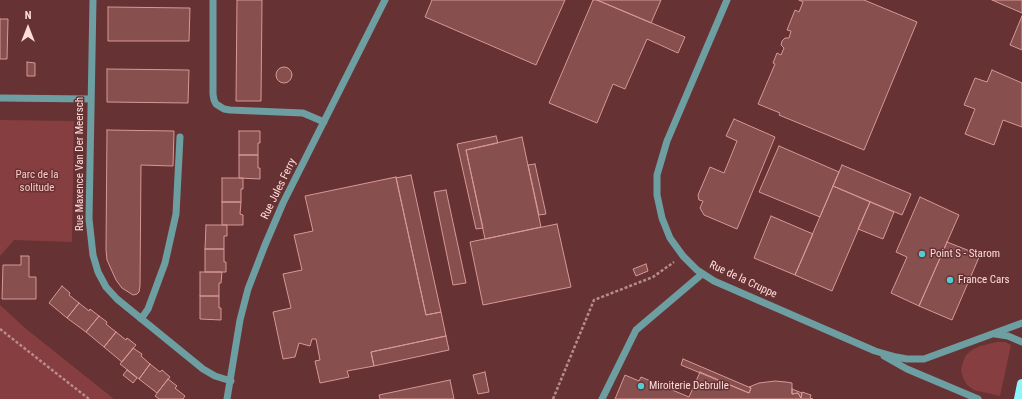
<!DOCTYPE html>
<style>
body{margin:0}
#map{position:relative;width:1022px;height:399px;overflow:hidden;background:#673233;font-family:"Roboto Condensed",sans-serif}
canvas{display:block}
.north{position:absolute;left:8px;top:8px;width:40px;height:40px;-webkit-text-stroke:3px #673233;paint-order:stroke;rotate:0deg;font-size:11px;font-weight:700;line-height:16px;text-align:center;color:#fedcdb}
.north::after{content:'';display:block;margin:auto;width:14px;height:18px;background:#fedcdb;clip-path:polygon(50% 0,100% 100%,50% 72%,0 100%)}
</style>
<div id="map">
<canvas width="1022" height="399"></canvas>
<div class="north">N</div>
</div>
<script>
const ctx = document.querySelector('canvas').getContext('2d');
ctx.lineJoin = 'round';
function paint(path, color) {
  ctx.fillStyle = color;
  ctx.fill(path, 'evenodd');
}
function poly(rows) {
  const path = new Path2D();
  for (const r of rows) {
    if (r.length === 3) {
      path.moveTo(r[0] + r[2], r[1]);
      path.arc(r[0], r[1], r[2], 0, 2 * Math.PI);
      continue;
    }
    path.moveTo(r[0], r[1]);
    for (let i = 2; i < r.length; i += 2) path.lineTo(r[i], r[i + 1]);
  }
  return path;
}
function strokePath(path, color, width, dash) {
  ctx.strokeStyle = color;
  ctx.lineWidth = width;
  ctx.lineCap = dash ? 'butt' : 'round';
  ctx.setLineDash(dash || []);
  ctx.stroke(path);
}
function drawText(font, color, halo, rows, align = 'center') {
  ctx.font = font + ' "Roboto Condensed",sans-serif';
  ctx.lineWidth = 3;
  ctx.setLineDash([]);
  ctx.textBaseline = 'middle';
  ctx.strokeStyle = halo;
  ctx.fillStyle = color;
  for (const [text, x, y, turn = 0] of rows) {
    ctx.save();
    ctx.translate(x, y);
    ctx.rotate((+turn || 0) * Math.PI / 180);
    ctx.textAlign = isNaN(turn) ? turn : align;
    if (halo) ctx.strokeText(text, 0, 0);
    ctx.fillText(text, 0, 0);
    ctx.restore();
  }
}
paint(poly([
 [0,120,74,121,72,242,14,240,0,256],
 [0,305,25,328,114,399,0,399],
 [997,342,1005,342,1011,345,1000,396,974,390,967,385,963,378,961,370,963,362,966,355,972,350,980,346]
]), '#873e40');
const building = poly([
 [237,0,262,0,261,101,236,101,237,0],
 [432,0,565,0,536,65,425,17,432,0],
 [593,0,597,0,685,37,678,53,647,39,625,89,613,84,597,123,549,103,593,0],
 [597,0,661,0,651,23,597,0],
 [799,0,864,0,917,22,864,150,779,115,780,113,758,104,775,64,773,63,777,53,781,55,784,48,781,45,782,41,785,38,789,38,791,31,787,30,795,10,799,12,803,2,799,0],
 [992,0,1022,0,1022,13,992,0],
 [108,7,190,8,189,41,108,41,108,7],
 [1022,16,1022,50,1010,45,1022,16],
 [0,19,8,19,7,59,0,59,0,19],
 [27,62,35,63,35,76,27,76,27,62],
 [284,75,8],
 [107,69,189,70,188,103,107,102,107,69],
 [992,70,1022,83,1022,127,1003,120,994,145,965,134,975,109,964,105,975,78,987,82,992,70],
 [734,119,775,137,737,229,704,215,700,208,703,201,699,200,698,195,710,167,724,173,737,141,726,136,734,119],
 [107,130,174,131,173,166,141,165,140,286,139,292,137,294,133,295,122,288,116,280,107,260,106,250,107,130],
 [239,131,260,131,260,143,258,143,258,155,239,155,239,131],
 [496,136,498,143,466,150,483,228,476,229,457,144,496,136],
 [522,137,541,227,485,239,466,150,522,137],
 [779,146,839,172,820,217,759,192,779,146],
 [239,155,258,155,258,168,260,168,260,179,239,178,239,155],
 [535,164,546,214,539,215,528,165,535,164],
 [842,165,911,194,902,215,833,186,842,165],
 [411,175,441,312,426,315,396,178,411,175],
 [396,177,426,315,441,312,446,336,371,352,374,366,347,371,349,377,320,383,315,361,320,360,316,339,312,339,310,346,299,343,295,357,283,359,273,312,291,308,283,274,302,270,294,235,313,231,305,196,396,177],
 [222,178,243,178,243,189,241,189,241,202,222,202,222,178],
 [833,186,870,202,832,291,795,275,833,186],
 [446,190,466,283,453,285,434,192,446,190],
 [920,197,959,215,919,306,891,293,907,257,896,252,920,197],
 [222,202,241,202,240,214,243,215,243,225,222,225,222,202],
 [870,202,894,212,883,239,858,229,870,202],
 [771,216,813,234,795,275,754,258,771,216],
 [557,224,571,287,483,305,470,242,557,224],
 [206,225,227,225,227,236,224,236,224,249,205,249,206,225],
 [947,242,980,255,952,320,919,306,947,242],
 [205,249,224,249,224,262,226,262,226,272,205,272,205,249],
 [21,256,29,256,29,277,36,277,36,299,2,299,3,265,21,265,21,256],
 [646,264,648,271,636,276,633,269,646,264],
 [200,272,222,272,221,283,219,283,219,296,200,296,200,272],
 [62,286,70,293,69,295,79,303,67,318,49,303,62,286],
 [200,296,219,296,219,308,221,308,221,320,200,319,200,296],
 [79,303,89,311,90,309,99,316,86,332,67,318,79,303],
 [99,316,107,322,106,324,116,332,104,347,86,332,99,316],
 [116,332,126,340,127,338,136,345,122,362,104,347,116,332],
 [446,336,449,350,374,366,371,352,446,336],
 [133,348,142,354,141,356,150,364,139,379,120,364,133,348],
 [683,359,751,388,749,393,681,365,683,359],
 [150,364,160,372,162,370,170,377,157,393,139,379,150,364],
 [127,370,137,378,133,383,123,375,127,370],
 [485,372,489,392,478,394,473,375,485,372],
 [700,372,749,393,751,388,749,387,759,383,775,381,786,382,792,383,792,394,798,393,801,398,802,392,811,395,810,398,813,399,615,399,625,375,639,381,641,377,689,397,700,372],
 [168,379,177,386,175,388,185,396,183,399,159,399,155,396,168,379],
 [450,380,454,399,380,399,379,395,450,380],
 [792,389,802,393,801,398,798,393,792,394,792,389]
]);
paint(building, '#874f4e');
strokePath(building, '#d79896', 1);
strokePath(poly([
 [0,329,89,399],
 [553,399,594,300,653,277,674,262]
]), '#b78c8c', 2.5, [3, 2]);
strokePath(poly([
 [93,0,89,219,93,255,98,272,106,287,117,299,203,369,215,376,231,381],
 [213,0,213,94,214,100,216,104,224,109,230,110,303,113,324,122],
 [727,0,667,141,657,175,657,195,662,218,670,238,683,256,697,270,714,281,875,351,896,357,907,359,924,359,1022,323],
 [0,98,91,99],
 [141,319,148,309,165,263,176,214,180,137],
 [995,334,1008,336,1022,342],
 [884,356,907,369,978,399],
 [227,399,240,320,248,289,265,245,283,203,385,0],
 [602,399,636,330,702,274]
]), '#6d9ea1', 7);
strokePath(poly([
 [1019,399,1022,384]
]), '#8df6fd', 10);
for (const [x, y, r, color] of [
 [922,254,4,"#51ccd3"],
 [950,280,4,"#51ccd3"],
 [641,386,4,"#51ccd3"]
]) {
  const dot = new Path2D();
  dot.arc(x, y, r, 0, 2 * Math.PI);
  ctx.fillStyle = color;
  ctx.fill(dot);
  strokePath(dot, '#673233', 1.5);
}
drawText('11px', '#fedcdb', '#673233', [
 ["Rue Maxence Van Der Meersch",80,164,-90],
 ["Rue Jules Ferry",279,189,-64],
 ["Rue de la Cruppe",743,280,25]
]);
drawText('11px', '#fbc8c6', '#673233', [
 ["Parc de la",37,175],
 ["solitude",37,188]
]);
drawText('11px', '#fedcdb', '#673233', [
 ["Point S - Starom",930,254],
 ["France Cars",958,280],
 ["Miroiterie Debrulle",649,386]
], 'left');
</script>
